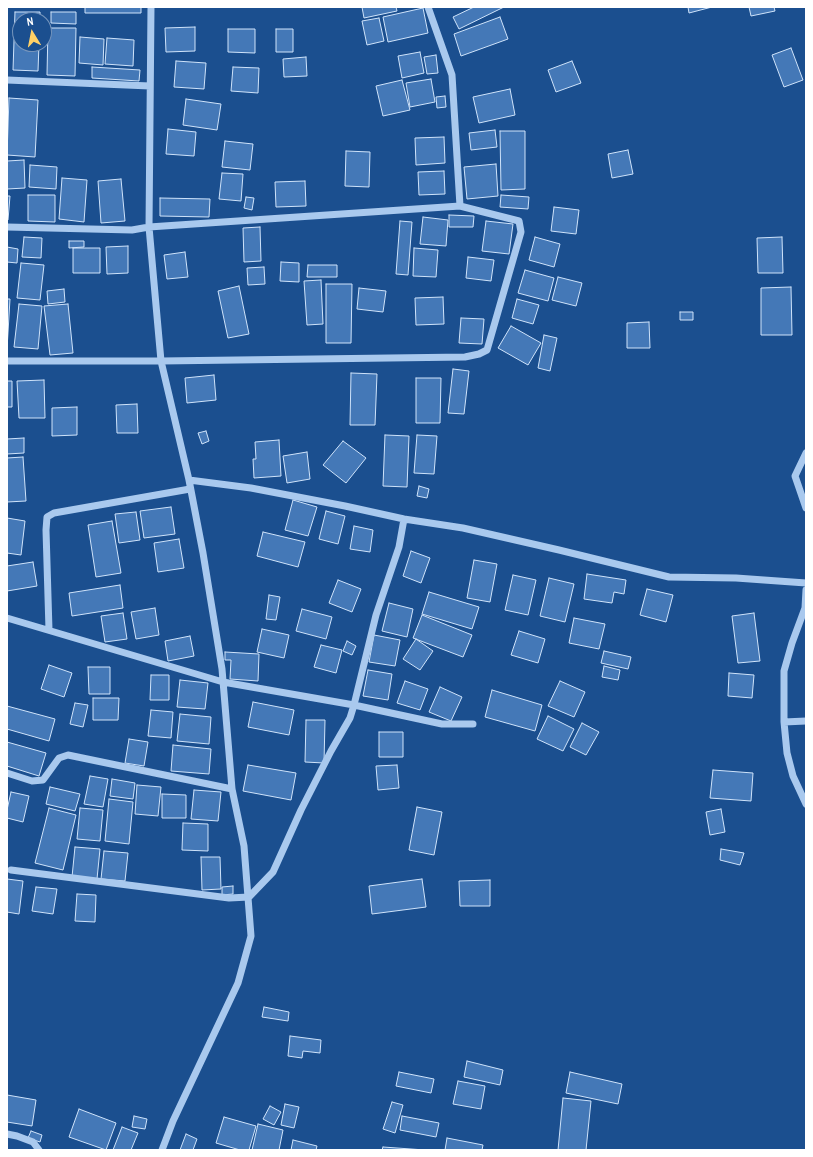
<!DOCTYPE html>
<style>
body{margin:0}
#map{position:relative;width:813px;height:1157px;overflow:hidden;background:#1b4f8f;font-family:"Archivo Narrow",sans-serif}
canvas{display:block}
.frame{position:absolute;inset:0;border:8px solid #fff;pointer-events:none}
.north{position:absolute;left:12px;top:12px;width:40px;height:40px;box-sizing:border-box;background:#1b4f8f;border:1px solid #7695bc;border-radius:50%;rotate:350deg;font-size:11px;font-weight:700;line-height:16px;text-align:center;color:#fff}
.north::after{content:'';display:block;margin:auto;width:14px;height:18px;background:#ffd166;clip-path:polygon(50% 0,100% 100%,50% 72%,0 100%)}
</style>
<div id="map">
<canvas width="813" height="1157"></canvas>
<div class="frame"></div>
<div class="north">N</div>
</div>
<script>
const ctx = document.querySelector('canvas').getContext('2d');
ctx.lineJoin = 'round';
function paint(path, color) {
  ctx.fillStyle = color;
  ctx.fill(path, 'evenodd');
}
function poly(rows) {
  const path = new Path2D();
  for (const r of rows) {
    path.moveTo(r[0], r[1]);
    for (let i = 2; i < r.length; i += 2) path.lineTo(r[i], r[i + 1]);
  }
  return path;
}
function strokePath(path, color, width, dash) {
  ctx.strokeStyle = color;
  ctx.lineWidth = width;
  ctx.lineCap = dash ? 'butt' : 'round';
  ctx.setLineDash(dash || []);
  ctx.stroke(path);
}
const building = poly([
 [85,7,141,7,141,13,85,13,85,7],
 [362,7,396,7,397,11,364,18,362,7],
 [474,7,504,7,459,29,453,17,474,7],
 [688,7,712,7,689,13,688,7],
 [749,7,774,7,775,11,751,16,749,7],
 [423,8,428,33,388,42,383,17,423,8],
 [15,12,40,12,40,20,20,20,20,44,39,44,38,71,13,70,15,12],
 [51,12,76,12,76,24,51,23,51,12],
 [500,17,508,39,461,56,454,34,500,17],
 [379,18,384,41,367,45,362,21,379,18],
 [195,27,195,51,166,52,165,28,195,27],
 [48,28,76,28,75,76,47,75,48,28],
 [228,29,255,29,255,53,228,52,228,29],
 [276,29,293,29,293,52,276,52,276,29],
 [80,37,104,39,103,65,79,63,80,37],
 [107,38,134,40,133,66,105,64,107,38],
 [791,48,803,80,784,87,772,55,791,48],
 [420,52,424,73,402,78,398,56,420,52],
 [436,55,438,73,427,74,424,57,436,55],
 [306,57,307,76,284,77,283,59,306,57],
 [176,61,206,63,204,89,174,87,176,61],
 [572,61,581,83,556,92,548,70,572,61],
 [92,67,140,70,139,81,92,78,92,67],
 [233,67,259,68,258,93,231,91,233,67],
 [431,79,435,102,410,107,406,83,431,79],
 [402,80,410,110,383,116,376,86,402,80],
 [510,89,515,115,479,123,473,97,510,89],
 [445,96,446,107,437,108,436,97,445,96],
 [9,98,38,100,35,157,7,155,9,98],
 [186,99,221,104,217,130,183,125,186,99],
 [168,129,196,132,194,156,166,154,168,129],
 [495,130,497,147,471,150,469,133,495,130],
 [500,131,525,131,525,189,501,190,500,131],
 [444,137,445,163,416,165,415,138,444,137],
 [225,141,253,144,250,170,222,167,225,141],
 [628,150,633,174,612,178,608,154,628,150],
 [346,151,370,152,369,187,345,186,346,151],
 [24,160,25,188,7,189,7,161,24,160],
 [496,164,498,196,467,199,464,167,496,164],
 [30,165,57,167,56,189,29,187,30,165],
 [444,171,445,194,419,195,418,172,444,171],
 [222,173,243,174,241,201,219,199,222,173],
 [62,178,87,180,84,222,59,219,62,178],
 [121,179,125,221,101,223,98,181,121,179],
 [305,181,306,206,276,207,275,182,305,181],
 [28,195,55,195,55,222,28,221,28,195],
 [501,195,529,197,528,209,500,207,501,195],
 [7,196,10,196,8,220,7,220,7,196],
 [246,197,254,198,252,210,244,208,246,197],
 [160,198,210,199,209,217,160,216,160,198],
 [554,207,579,210,576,234,551,231,554,207],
 [449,215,474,216,473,227,449,227,449,215],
 [423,217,448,220,446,246,420,244,423,217],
 [400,221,412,222,408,275,396,274,400,221],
 [486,221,513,224,509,254,482,251,486,221],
 [260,227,261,261,244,262,243,228,260,227],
 [24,237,42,238,41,258,22,257,24,237],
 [535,237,560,244,554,267,529,260,535,237],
 [782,237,783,273,758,273,757,238,782,237],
 [69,241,84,241,84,247,69,248,69,241],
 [128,246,128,273,107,274,106,247,128,246],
 [7,247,18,249,17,263,7,262,7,247],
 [73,248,100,248,100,273,73,273,73,248],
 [414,248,438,250,436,277,413,276,414,248],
 [185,252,188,277,167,279,164,255,185,252],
 [468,257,494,260,491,281,466,278,468,257],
 [281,262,299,263,299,282,280,281,281,262],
 [21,263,44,265,40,300,17,298,21,263],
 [308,265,337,265,337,277,307,277,308,265],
 [264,267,265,284,248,285,247,268,264,267],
 [525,270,554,278,548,301,518,293,525,270],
 [558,277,582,283,576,306,552,300,558,277],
 [321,280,323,324,307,325,304,281,321,280],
 [326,284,352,284,351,343,326,343,326,284],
 [239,286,249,334,228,338,218,291,239,286],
 [791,287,792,335,761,335,761,288,791,287],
 [359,288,386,291,383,312,357,309,359,288],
 [64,289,65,302,48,304,47,291,64,289],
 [443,297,444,324,416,325,415,298,443,297],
 [7,299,10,299,7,349,7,299],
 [517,299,539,305,533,324,512,318,517,299],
 [19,304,42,306,38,349,14,347,19,304],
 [68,304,73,353,50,355,44,306,68,304],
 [680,312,693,312,693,320,680,320,680,312],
 [461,318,484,319,482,344,459,343,461,318],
 [649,322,650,348,627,348,627,323,649,322],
 [511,326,541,343,528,365,498,348,511,326],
 [544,335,557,338,550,371,538,368,544,335],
 [453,369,469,371,464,414,448,413,453,369],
 [351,373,377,374,375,425,350,425,351,373],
 [214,375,216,400,187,403,185,378,214,375],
 [416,378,441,378,440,423,416,423,416,378],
 [44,380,45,418,19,418,17,381,44,380],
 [7,381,12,381,12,407,7,407,7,381],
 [137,404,138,433,117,433,116,405,137,404],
 [77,407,77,435,52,436,52,408,77,407],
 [206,431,209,441,202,444,198,433,206,431],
 [385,435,409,436,407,487,383,486,385,435],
 [417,435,437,436,434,474,414,473,417,435],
 [24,438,24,453,7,454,7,439,24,438],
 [279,440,281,476,254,478,253,459,256,459,255,442,279,440],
 [343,441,366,458,346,483,323,465,343,441],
 [307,452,310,479,287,483,283,456,307,452],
 [23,457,26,501,7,502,7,458,23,457],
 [419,486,429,489,427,498,417,496,419,486],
 [293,500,317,507,308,536,285,530,293,500],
 [171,507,175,534,144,538,140,511,171,507],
 [326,511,345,516,338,544,319,539,326,511],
 [136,512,140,540,119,543,115,514,136,512],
 [7,518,25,521,21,555,7,553,7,518],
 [112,521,121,573,96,577,88,525,112,521],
 [354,526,373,530,370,552,350,549,354,526],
 [263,532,305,542,298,567,257,556,263,532],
 [179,539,184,568,158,572,154,543,179,539],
 [411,551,430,558,421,583,403,576,411,551],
 [474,560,497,564,490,602,467,598,474,560],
 [33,562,37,586,7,591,7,566,33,562],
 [587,574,626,580,624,594,614,592,612,603,584,599,587,574],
 [513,575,536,580,528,615,505,610,513,575],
 [549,578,574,584,565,622,540,616,549,578],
 [338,580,361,589,352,612,329,603,338,580],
 [120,585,123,608,72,616,69,593,120,585],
 [647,589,673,595,666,622,640,615,647,589],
 [429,592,479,607,472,629,422,614,429,592],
 [269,595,280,597,276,620,266,619,269,595],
 [389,603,413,609,407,637,382,631,389,603],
 [155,608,159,635,136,639,131,612,155,608],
 [302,609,332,617,326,639,296,631,302,609],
 [123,613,127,639,105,642,101,616,123,613],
 [754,613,760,661,738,663,732,616,754,613],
 [422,615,472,635,463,657,413,638,422,615],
 [574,618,605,624,599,649,569,643,574,618],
 [262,629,289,635,284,658,257,652,262,629],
 [519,631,545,639,538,663,511,655,519,631],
 [374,635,400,640,395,666,369,662,374,635],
 [190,636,194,656,168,661,165,641,190,636],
 [416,639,433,651,420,670,403,659,416,639],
 [347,641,356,646,352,655,343,651,347,641],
 [321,645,342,650,336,673,314,667,321,645],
 [604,651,631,657,628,669,601,663,604,651],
 [225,652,259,654,258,681,230,679,231,660,225,660,225,652],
 [49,665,72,673,64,697,41,689,49,665],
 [604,666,620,670,618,680,602,677,604,666],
 [88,667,110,667,110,694,89,694,88,667],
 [368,670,392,674,388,700,363,696,368,670],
 [729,673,754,675,752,698,728,696,729,673],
 [151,675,169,675,169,700,150,700,151,675],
 [180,680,208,683,205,709,177,707,180,680],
 [405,681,428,689,420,710,397,703,405,681],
 [560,681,585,692,574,717,548,706,560,681],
 [440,687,462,697,451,721,429,712,440,687],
 [492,690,542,705,535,731,485,717,492,690],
 [93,698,119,698,118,720,93,720,93,698],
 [253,702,294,710,289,735,248,727,253,702],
 [75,703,88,705,83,727,70,724,75,703],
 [7,706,55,719,49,741,7,729,7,706],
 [151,710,173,712,171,738,148,736,151,710],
 [180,714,211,717,209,744,177,741,180,714],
 [548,716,574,729,563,751,537,739,548,716],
 [306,720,325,720,324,763,305,762,306,720],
 [582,723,599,732,586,755,570,747,582,723],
 [379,732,403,732,403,757,379,757,379,732],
 [129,739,148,742,144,766,125,763,129,739],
 [7,742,46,753,39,776,7,766,7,742],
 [173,745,211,749,209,774,171,771,173,745],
 [248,765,296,773,291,800,243,791,248,765],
 [397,765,399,788,378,790,376,766,397,765],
 [713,770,753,773,751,801,710,798,713,770],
 [90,776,108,779,103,807,84,804,90,776],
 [112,779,135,783,133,799,110,796,112,779],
 [137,785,161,787,158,816,135,814,137,785],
 [50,787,80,794,75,811,46,804,50,787],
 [194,790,221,792,218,821,191,819,194,790],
 [11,792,29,796,23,822,7,818,7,810,11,792],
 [162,794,186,795,186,818,162,818,162,794],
 [109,799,133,802,129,844,105,841,109,799],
 [417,807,442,812,434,855,409,850,417,807],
 [49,808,76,815,63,870,35,863,49,808],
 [80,808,103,810,100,841,77,839,80,808],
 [721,809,725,832,710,835,706,812,721,809],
 [183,823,208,824,208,851,182,850,183,823],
 [75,847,100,849,97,879,72,877,75,847],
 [721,849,744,853,740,865,720,860,721,849],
 [104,851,128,853,125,881,101,879,104,851],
 [201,857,220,857,221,889,202,890,201,857],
 [7,879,23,881,19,914,7,912,7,879],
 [422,879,426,907,372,914,369,886,422,879],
 [490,880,490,906,460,906,459,881,490,880],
 [233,886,233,894,222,895,222,887,233,886],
 [36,887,57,889,53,914,32,911,36,887],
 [77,894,96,895,95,922,75,921,77,894],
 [264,1007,289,1012,288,1021,262,1017,264,1007],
 [290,1036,321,1040,320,1053,303,1051,302,1058,288,1056,290,1036],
 [467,1061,503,1070,500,1085,464,1077,467,1061],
 [399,1072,434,1079,431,1093,396,1086,399,1072],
 [570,1072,622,1084,618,1104,566,1093,570,1072],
 [458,1081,485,1086,481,1109,453,1104,458,1081],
 [7,1095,36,1100,32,1126,7,1122,7,1095],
 [563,1098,591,1101,586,1150,558,1150,563,1098],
 [392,1102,403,1105,395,1133,383,1129,392,1102],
 [285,1104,299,1107,294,1128,281,1125,285,1104],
 [270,1106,281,1112,274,1125,263,1119,270,1106],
 [79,1109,116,1123,106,1150,69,1137,79,1109],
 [134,1116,147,1119,145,1129,132,1127,134,1116],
 [402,1116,439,1123,436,1137,400,1130,402,1116],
 [224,1117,256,1126,249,1150,240,1150,216,1143,224,1117],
 [258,1124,283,1130,279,1150,252,1150,258,1124],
 [122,1127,138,1133,131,1150,113,1150,122,1127],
 [31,1131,42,1135,40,1142,28,1138,31,1131],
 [186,1134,197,1139,193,1150,180,1150,186,1134],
 [447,1138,483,1145,482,1150,445,1150,447,1138],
 [293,1140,317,1146,316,1150,291,1150,293,1140],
 [383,1147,425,1150,382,1150,383,1147]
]);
paint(building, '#4478b7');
strokePath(building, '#cfe3fa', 1);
strokePath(poly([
 [151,7,149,227,161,361,189,480,203,553,222,669,232,789,244,846,251,936,238,983,173,1121,162,1150],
 [428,7,452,75,460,206],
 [7,80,150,86],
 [7,227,132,230,149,227,460,206,519,221,521,232,487,350,479,354,465,357,161,361,7,361],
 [806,453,795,476,806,508],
 [189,480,251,488,345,506,404,519,463,528,559,550,669,577,736,578,806,583],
 [806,590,805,608,792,643,784,671,784,722,787,753,793,776,806,804],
 [7,618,223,682,354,705,442,724,473,724],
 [49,630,46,530,47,517,54,513,190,489],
 [784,722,806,721],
 [7,773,32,781,43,780,59,758,68,755,232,789],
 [11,870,229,898,249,897,273,872,301,810,331,751,350,718,354,705,376,615,399,547,404,519],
 [7,1134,17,1136,33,1142,39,1150]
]), '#a9c9ee', 7);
</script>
